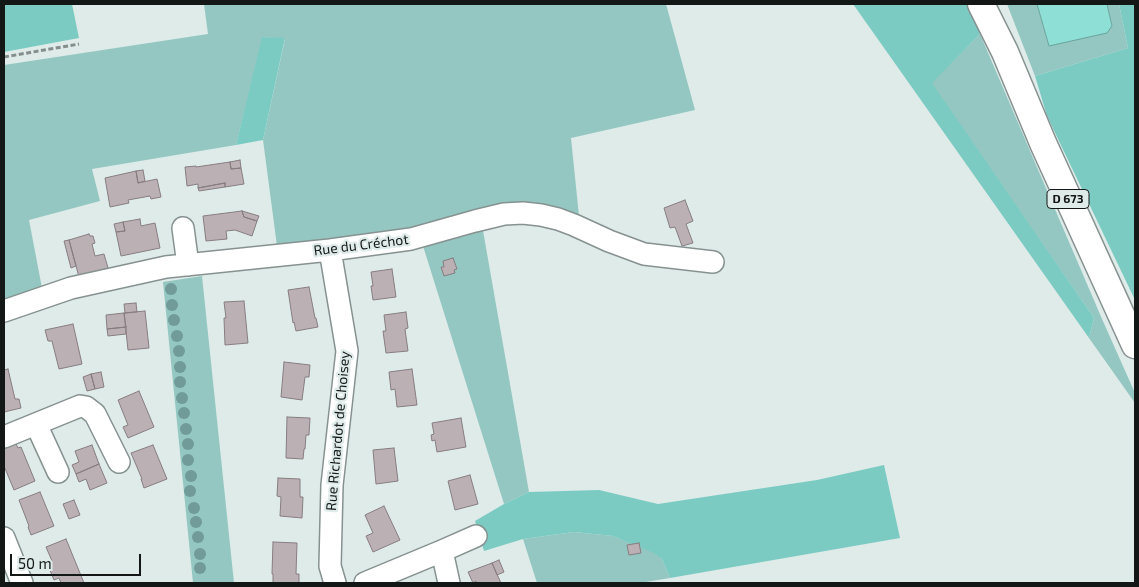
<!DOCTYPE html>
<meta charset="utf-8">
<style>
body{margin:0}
#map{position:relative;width:1139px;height:587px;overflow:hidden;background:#deebe9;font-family:"Exo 2",sans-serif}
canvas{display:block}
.frame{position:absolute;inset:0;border:5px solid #131716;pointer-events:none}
.scale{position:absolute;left:10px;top:554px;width:131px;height:22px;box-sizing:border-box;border:2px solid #131716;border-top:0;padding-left:6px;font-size:15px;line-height:18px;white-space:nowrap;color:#131716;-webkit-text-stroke:4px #deebe9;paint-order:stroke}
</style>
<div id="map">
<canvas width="1139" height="587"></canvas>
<div class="frame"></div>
<div class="scale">50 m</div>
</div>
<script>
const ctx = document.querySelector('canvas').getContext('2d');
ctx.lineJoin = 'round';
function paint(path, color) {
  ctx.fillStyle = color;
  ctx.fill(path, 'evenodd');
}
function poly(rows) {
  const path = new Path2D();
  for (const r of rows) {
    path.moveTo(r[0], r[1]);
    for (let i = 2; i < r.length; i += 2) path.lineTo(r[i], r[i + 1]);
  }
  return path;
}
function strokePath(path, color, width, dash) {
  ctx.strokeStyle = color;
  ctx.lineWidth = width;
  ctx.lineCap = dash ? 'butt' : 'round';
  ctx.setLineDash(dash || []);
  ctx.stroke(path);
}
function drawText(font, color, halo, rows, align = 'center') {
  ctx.font = font + ' "Exo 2",sans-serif';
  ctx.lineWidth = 4.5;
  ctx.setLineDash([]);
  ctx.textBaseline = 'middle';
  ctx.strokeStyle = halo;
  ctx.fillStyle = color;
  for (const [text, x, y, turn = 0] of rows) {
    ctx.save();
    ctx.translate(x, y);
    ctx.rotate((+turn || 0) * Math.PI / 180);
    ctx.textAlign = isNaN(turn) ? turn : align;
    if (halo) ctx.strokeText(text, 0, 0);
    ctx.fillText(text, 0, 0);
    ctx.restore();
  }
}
paint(poly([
 [204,4,666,4,695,110,571,138,579,216,578,223,558,216,277,246,263,140,285,39,263,37,236,145,92,169,100,201,29,220,42,288,4,304,4,65,208,34],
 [1007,4,1037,4,1049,46,1112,26,1107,4,1119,4,1128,48,1035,76],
 [980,34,1102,319,1135,393,1135,403,1089,338,1094,318,931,83],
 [482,225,529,492,504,504,423,246],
 [202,276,234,583,193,583,163,282],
 [574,532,613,536,654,552,662,559,670,578,640,583,537,583,523,539]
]), '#94c7c1');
paint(poly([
 [4,4,72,4,79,38,4,52],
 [853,4,969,4,980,34,932,83,1094,318,1089,338],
 [1119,4,1135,4,1135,300,1047,116,1035,76,1128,48],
 [262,37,285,38,263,140,236,145],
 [884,465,900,538,670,578,662,559,654,553,613,536,574,532,523,539,484,551,475,521,504,504,529,492,599,490,658,504,817,480]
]), '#7bcbc3');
const water = poly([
 [1037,4,1107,4,1112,26,1107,33,1049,46,1037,4]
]);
paint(water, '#8edfd6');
strokePath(water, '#69a39c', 1);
const building = poly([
 [240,160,241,168,231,169,230,162,240,160],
 [230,162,231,169,241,168,244,184,225,187,225,183,198,188,198,184,187,186,185,167,196,166,196,167,230,162],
 [143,170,145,181,138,183,136,171,143,170],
 [136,171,138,183,157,179,161,197,151,199,150,196,128,200,129,203,110,207,105,178,136,171],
 [225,183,225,187,199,191,198,188,225,183],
 [685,200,693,221,686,224,693,243,682,246,675,227,670,228,664,208,685,200],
 [242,211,244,217,257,221,252,236,235,230,226,231,227,239,206,241,203,216,242,211],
 [242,211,259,216,257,221,244,217,242,211],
 [140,219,141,226,155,223,160,248,121,256,116,232,125,231,123,222,140,219],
 [123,222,125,231,116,232,114,224,123,222],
 [89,234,90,236,93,236,95,243,92,244,95,256,104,254,108,268,79,277,69,240,89,234],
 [69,240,76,266,71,268,64,241,69,240],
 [453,258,457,269,454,270,455,273,444,276,441,267,444,267,443,261,453,258],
 [392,269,396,297,373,300,371,286,373,286,371,272,392,269],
 [309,287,315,318,316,318,318,327,296,331,294,322,293,323,288,290,309,287],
 [244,301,248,343,225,345,224,318,226,318,224,302,244,301],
 [136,303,137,312,125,313,124,304,136,303],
 [145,311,149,348,128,350,124,313,145,311],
 [406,312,408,328,405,329,408,351,386,353,383,331,386,331,384,315,406,312],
 [124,313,126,327,107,329,106,315,124,313],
 [73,324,82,364,59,369,52,341,48,341,45,330,73,324],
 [126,327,126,334,108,336,107,329,126,327],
 [284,362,310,365,309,377,305,377,302,400,281,397,284,362],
 [8,369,15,399,19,399,21,408,4,412,4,370,8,369],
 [412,369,417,405,397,407,395,389,391,390,389,372,412,369],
 [101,372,104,387,95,389,91,374,101,372],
 [91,374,95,389,87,391,83,377,91,374],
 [139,391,154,427,128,438,123,427,128,425,118,400,139,391],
 [287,417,310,418,309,435,306,435,305,449,304,449,303,459,286,458,287,417],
 [461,418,466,447,437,452,435,440,432,441,431,435,434,434,432,423,461,418],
 [14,440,18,448,21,447,35,481,14,490,4,466,4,445,14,440],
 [92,445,99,464,76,474,72,465,79,462,75,451,92,445],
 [153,445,167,479,144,488,141,479,142,479,131,453,153,445],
 [394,448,398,481,376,484,373,450,394,448],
 [99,464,107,483,90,490,86,479,79,482,76,474,99,464],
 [470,475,478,504,455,510,448,481,470,475],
 [278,478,300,479,300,497,303,497,302,518,280,516,281,497,277,496,278,478],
 [40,492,54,526,31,535,28,527,29,526,19,500,40,492],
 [74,500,80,515,69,519,63,504,74,500],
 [384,506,400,540,373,552,366,536,373,533,365,515,384,506],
 [66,539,84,583,61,583,59,578,54,580,47,563,52,561,46,547,66,539],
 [273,542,297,543,296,574,299,574,299,583,273,583,273,574,272,574,273,542],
 [639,543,641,553,629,555,627,545,639,543],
 [499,560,504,572,497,575,492,563,499,560],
 [492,563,501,583,476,583,476,581,473,583,468,572,492,563]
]);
paint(building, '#bbb1b5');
strokePath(building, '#877d81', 1);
const minor = poly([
 [183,228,188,265],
 [330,250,347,351,332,485,330,566,335,583],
 [4,311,71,288,166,267,330,250,411,239,475,221,504,214,523,213,541,215,558,219,574,225,609,241,644,254,713,262],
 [36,424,58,472],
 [4,437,80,406,86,407,95,414,119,462],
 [4,538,22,583],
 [442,551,449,583],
 [365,583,442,551,476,536]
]);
const major = poly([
 [981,4,1005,52,1043,143,1135,345]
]);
strokePath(minor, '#869290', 24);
strokePath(major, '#869290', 29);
strokePath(poly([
 [4,57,79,44]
]), '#858e8c', 3, [5, 2.5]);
strokePath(minor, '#fff', 21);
strokePath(major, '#fff', 26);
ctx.fillStyle = '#709b98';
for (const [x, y] of [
 [171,289],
 [172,305],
 [174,320],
 [177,336],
 [179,351],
 [180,367],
 [180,382],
 [182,398],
 [184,413],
 [186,429],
 [188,444],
 [188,460],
 [191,476],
 [190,491],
 [194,508],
 [196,522],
 [198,537],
 [200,554],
 [200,568]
]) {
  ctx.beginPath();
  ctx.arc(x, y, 6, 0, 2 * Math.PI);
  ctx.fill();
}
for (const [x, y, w] of [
 [1068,199,42]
]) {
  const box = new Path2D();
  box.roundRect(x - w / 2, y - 9.5, w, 19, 4);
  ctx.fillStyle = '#deebe9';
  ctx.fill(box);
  strokePath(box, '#131716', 1);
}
drawText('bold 12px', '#131716', null, [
 ["D 673",1068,199]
]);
drawText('14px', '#131716', '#deebe9', [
 ["Rue du Créchot",361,245,-7],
 ["Rue Richardot de Choisey",338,431,-85]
]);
</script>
